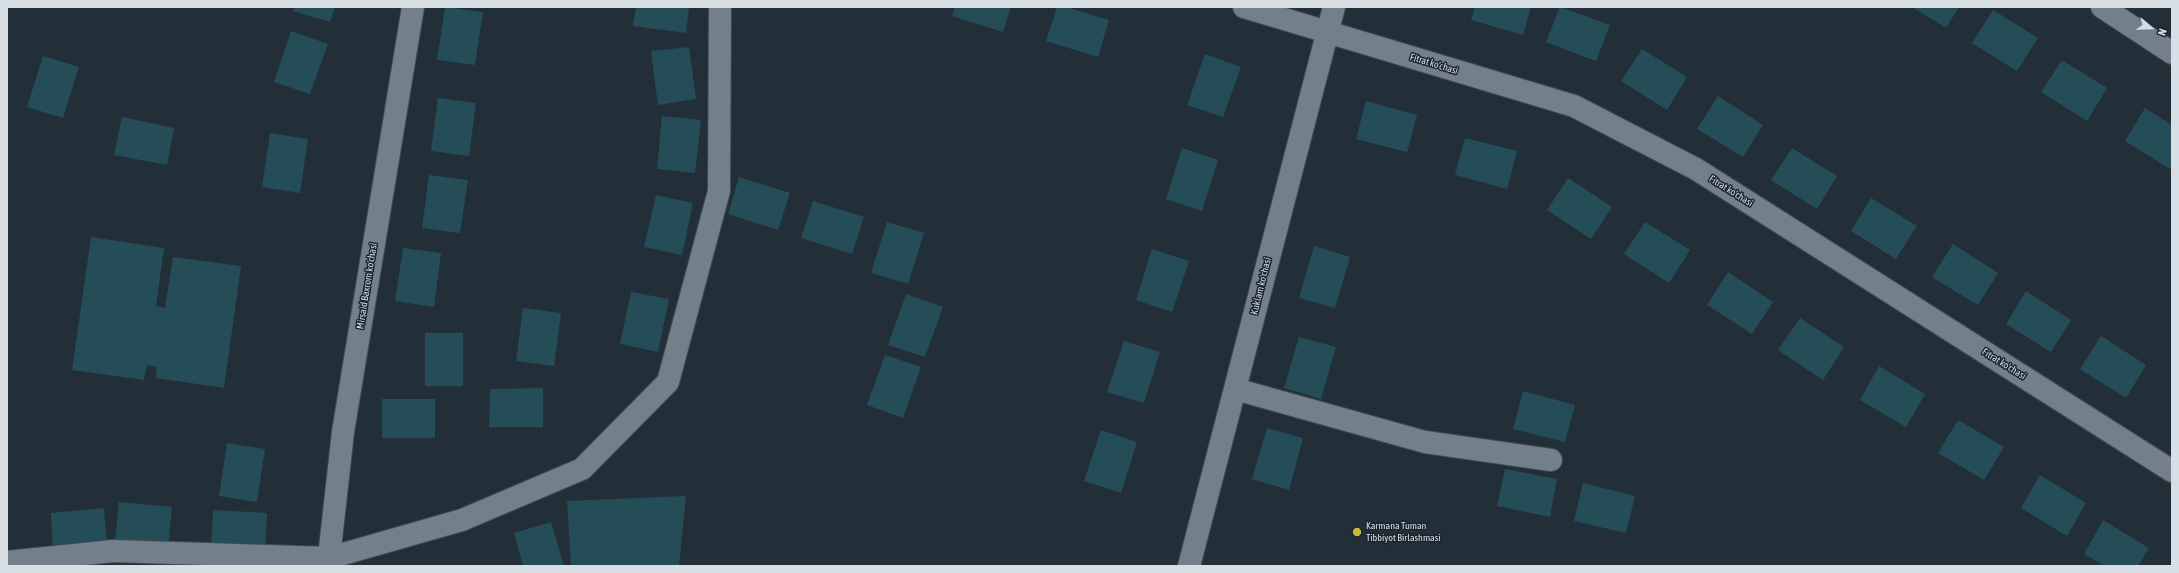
<!DOCTYPE html>
<style>
body{margin:0}
#map{position:relative;width:2179px;height:573px;overflow:hidden;background:#232f38;font-family:"Asap Condensed",sans-serif}
canvas{display:block}
.frame{position:absolute;inset:0;border:8px solid #d7dee4;pointer-events:none}
.north{position:absolute;left:2131px;top:8px;width:40px;height:40px;-webkit-text-stroke:3px #1a252e;paint-order:stroke;rotate:110deg;font-size:11px;font-weight:700;line-height:16px;text-align:center;color:#d7dee4}
.north::after{content:'';display:block;margin:auto;width:14px;height:18px;background:#d7dee4;clip-path:polygon(50% 0,100% 100%,50% 72%,0 100%)}
</style>
<div id="map">
<canvas width="2179" height="573"></canvas>
<div class="frame"></div>
<div class="north">N</div>
</div>
<script>
const ctx = document.querySelector('canvas').getContext('2d');
ctx.lineJoin = 'round';
function paint(path, color) {
  ctx.fillStyle = color;
  ctx.fill(path, 'evenodd');
}
function poly(rows) {
  const path = new Path2D();
  for (const r of rows) {
    path.moveTo(r[0], r[1]);
    for (let i = 2; i < r.length; i += 2) path.lineTo(r[i], r[i + 1]);
  }
  return path;
}
function strokePath(path, color, width, dash) {
  ctx.strokeStyle = color;
  ctx.lineWidth = width;
  ctx.lineCap = dash ? 'butt' : 'round';
  ctx.setLineDash(dash || []);
  ctx.stroke(path);
}
function drawText(font, color, halo, rows, align = 'center') {
  ctx.font = font + ' "Asap Condensed",sans-serif';
  ctx.lineWidth = 3;
  ctx.setLineDash([]);
  ctx.textBaseline = 'middle';
  ctx.strokeStyle = halo;
  ctx.fillStyle = color;
  for (const [text, x, y, turn = 0] of rows) {
    ctx.save();
    ctx.translate(x, y);
    ctx.rotate((+turn || 0) * Math.PI / 180);
    ctx.textAlign = isNaN(turn) ? turn : align;
    if (halo) ctx.strokeText(text, 0, 0);
    ctx.fillText(text, 0, 0);
    ctx.restore();
  }
}
paint(poly([
 [295,7,335,7,330,22,293,11],
 [445,7,483,12,475,65,437,60],
 [636,7,689,7,686,33,633,26],
 [955,7,1011,7,1003,32,952,16],
 [1057,7,1066,7,1109,20,1098,57,1046,41],
 [1475,7,1531,7,1523,35,1471,20],
 [1560,7,1610,25,1596,61,1546,42],
 [1912,7,1959,7,1946,28],
 [1993,10,2038,38,2017,71,1972,43],
 [291,31,328,44,310,94,274,82],
 [689,47,696,99,658,105,651,51],
 [1642,49,1687,77,1667,110,1621,81],
 [1205,54,1241,67,1223,117,1187,105],
 [43,56,79,67,63,118,27,107],
 [2062,60,2107,88,2087,121,2041,92],
 [1718,96,1763,125,1743,157,1697,129],
 [438,98,476,103,469,156,431,151],
 [1366,101,1417,115,1407,152,1356,139],
 [2145,108,2172,125,2172,165,2170,169,2125,141],
 [662,116,701,120,695,173,657,169],
 [122,117,174,128,167,165,114,155],
 [270,133,308,139,300,193,262,187],
 [1465,138,1517,151,1507,189,1455,175],
 [1182,148,1218,160,1202,211,1166,199],
 [1792,148,1837,176,1817,209,1771,180],
 [429,175,468,180,460,233,422,228],
 [739,177,790,193,778,230,728,214],
 [1568,178,1612,207,1591,239,1547,210],
 [656,195,693,203,682,255,644,247],
 [1871,198,1917,226,1896,259,1851,231],
 [813,201,864,217,852,254,801,238],
 [887,222,924,233,908,284,871,273],
 [1645,222,1690,250,1669,283,1624,254],
 [91,237,164,248,156,306,165,308,173,257,241,266,224,388,156,378,157,367,147,365,144,380,72,370],
 [1953,244,1998,273,1978,305,1932,277],
 [1314,246,1350,257,1335,308,1299,298],
 [403,248,441,253,434,307,395,301],
 [1152,249,1189,261,1172,312,1136,300],
 [1728,272,1773,302,1752,334,1707,305],
 [2026,291,2071,320,2051,352,2006,324],
 [631,292,669,299,658,352,620,344],
 [906,294,943,307,925,357,888,345],
 [523,308,561,313,554,366,516,361],
 [1800,318,1844,347,1823,380,1778,350],
 [425,333,463,333,463,386,425,386],
 [2101,336,2146,365,2126,398,2080,369],
 [1299,337,1336,347,1321,399,1284,388],
 [1124,341,1160,352,1144,403,1107,392],
 [885,355,921,367,903,418,867,405],
 [1879,366,1925,394,1906,427,1860,400],
 [543,388,543,427,489,427,490,389],
 [1523,391,1575,405,1565,442,1513,429],
 [382,399,435,399,435,438,382,438],
 [1958,420,2004,447,1984,480,1938,453],
 [1267,428,1303,438,1289,490,1252,479],
 [1101,430,1137,442,1121,493,1084,481],
 [227,443,265,449,257,502,219,496],
 [1505,469,1557,479,1550,517,1497,506],
 [2040,475,2086,503,2067,536,2021,508],
 [1583,483,1635,496,1626,533,1574,521],
 [686,496,679,566,571,566,567,501],
 [119,502,172,507,168,546,115,540],
 [104,508,107,547,53,551,51,513],
 [213,510,267,513,265,552,211,548],
 [2103,520,2149,548,2138,566,2105,566,2084,554],
 [551,522,564,566,523,566,514,533]
]), '#244d57');
const street = poly([
 [1244,7,1574,106,1696,169,2172,471],
 [2102,7,2172,53],
 [1235,389,1425,442,1551,460],
 [7,562,113,551,329,558,462,520,582,469,668,382,719,191,720,7],
 [328,566,343,432,413,7],
 [1189,566,1334,7]
]);
strokePath(street, '#414b52', 24);
strokePath(street, '#73808b', 22);
for (const [x, y, r, color] of [
 [1357,532,5,"#cbba39"]
]) {
  const dot = new Path2D();
  dot.arc(x, y, r, 0, 2 * Math.PI);
  ctx.fillStyle = color;
  ctx.fill(dot);
  strokePath(dot, '#1a252e', 1.5);
}
drawText('10px', '#d7dee4', '#1a252e', [
 ["Fitrat ko'chasi",1434,64,17],
 ["Fitrat ko'chasi",1731,191,32],
 ["Mirsaid Baxrom ko'chasi",367,286,-81],
 ["Kuklam ko'chasi",1261,286,-76],
 ["Fitrat ko'chasi",2004,364,32]
]);
drawText('10px', '#d7dee4', '#1a252e', [
 ["Karmana Tuman",1366,526],
 ["Tibbiyot Birlashmasi",1366,538]
], 'left');
</script>
